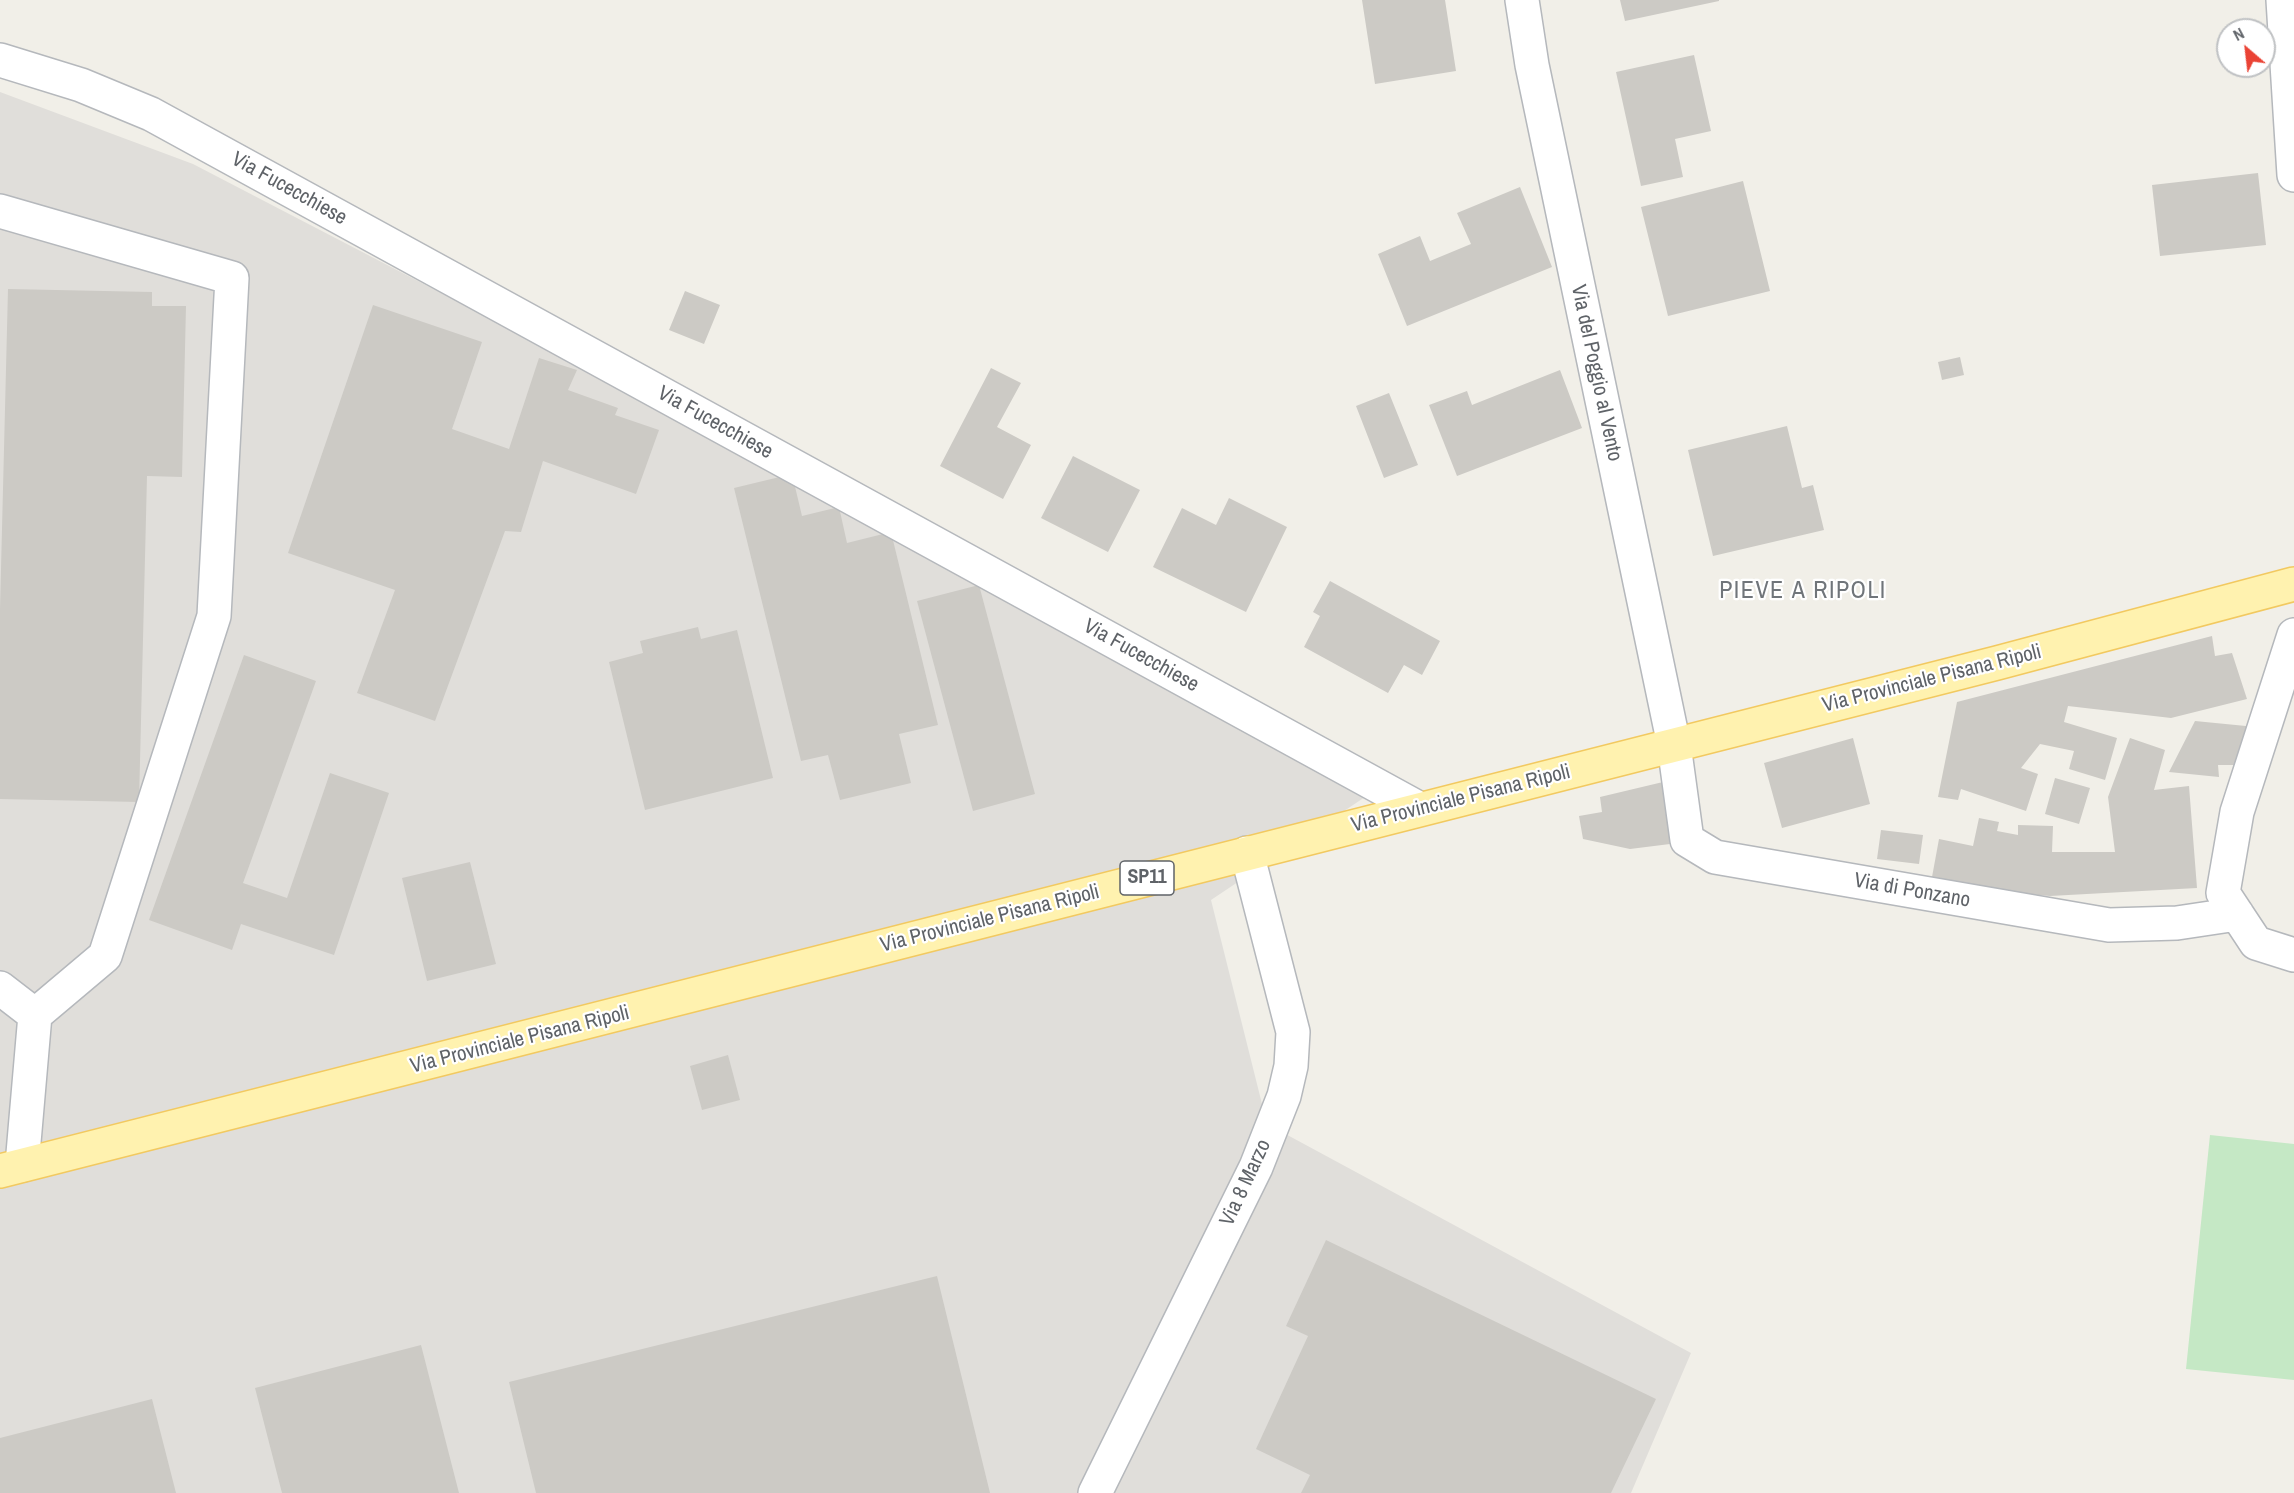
<!DOCTYPE html>
<style>
body{margin:0}
#map{position:relative;width:2294px;height:1493px;overflow:hidden;background:#f1efe8;font-family:"Archivo Narrow",sans-serif}
canvas{display:block}
.north{position:absolute;left:2216px;top:18px;width:60px;height:60px;box-sizing:border-box;background:#fff;border:2px solid #bfc1c3;border-radius:50%;rotate:332deg;font-size:16px;font-weight:700;line-height:24px;text-align:center;color:#5f6368}
.north::after{content:'';display:block;margin:auto;width:21px;height:27px;background:#ea4335;clip-path:polygon(50% 0,100% 100%,50% 72%,0 100%)}
</style>
<div id="map">
<canvas width="2294" height="1493"></canvas>
<div class="north">N</div>
</div>
<script>
const ctx = document.querySelector('canvas').getContext('2d');
ctx.lineJoin = 'round';
function paint(path, color) {
  ctx.fillStyle = color;
  ctx.fill(path, 'evenodd');
}
function poly(rows) {
  const path = new Path2D();
  for (const r of rows) {
    path.moveTo(r[0], r[1]);
    for (let i = 2; i < r.length; i += 2) path.lineTo(r[i], r[i + 1]);
  }
  return path;
}
function strokePath(path, color, width, dash) {
  ctx.strokeStyle = color;
  ctx.lineWidth = width;
  ctx.lineCap = dash ? 'butt' : 'round';
  ctx.setLineDash(dash || []);
  ctx.stroke(path);
}
function drawText(font, color, halo, rows, align = 'center') {
  ctx.font = font + ' "Archivo Narrow",sans-serif';
  ctx.lineWidth = 4.5;
  ctx.setLineDash([]);
  ctx.textBaseline = 'middle';
  ctx.strokeStyle = halo;
  ctx.fillStyle = color;
  for (const [text, x, y, turn = 0] of rows) {
    ctx.save();
    ctx.translate(x, y);
    ctx.rotate((+turn || 0) * Math.PI / 180);
    ctx.textAlign = isNaN(turn) ? turn : align;
    if (halo) ctx.strokeText(text, 0, 0);
    ctx.fillText(text, 0, 0);
    ctx.restore();
  }
}
paint(poly([
 [0,92,193,164,870,516,1365,797,1211,900,1267,1124,1691,1353,1631,1493,0,1493]
]), '#e0deda');
paint(poly([
 [2210,1135,2294,1144,2294,1380,2186,1369]
]), '#c5e8c5');
paint(poly([
 [1362,0,1445,0,1456,71,1375,84],
 [1620,0,1719,0,1719,1,1625,21],
 [1694,55,1711,131,1675,139,1683,177,1641,186,1616,72],
 [2258,173,2266,245,2160,256,2152,185],
 [1743,181,1770,291,1668,316,1641,207],
 [1520,187,1552,267,1407,326,1378,254,1420,236,1430,261,1471,244,1457,213],
 [8,289,152,292,152,306,186,306,182,477,147,476,139,802,0,799,0,609],
 [685,291,720,305,704,344,669,330],
 [373,305,482,342,452,429,509,449,539,358,577,370,568,390,618,408,615,415,659,430,636,494,543,461,521,532,505,531,435,721,357,693,395,590,288,553],
 [1960,357,1964,375,1942,380,1938,362],
 [991,368,1021,383,997,427,1031,445,1003,499,940,466],
 [1560,370,1582,428,1457,476,1429,405,1467,391,1472,405],
 [1389,393,1418,465,1384,478,1356,406],
 [1787,426,1802,488,1813,485,1824,530,1713,556,1688,450],
 [1073,456,1140,490,1108,552,1041,518],
 [792,474,802,516,839,507,847,543,891,532,938,725,899,734,911,783,840,800,828,755,801,761,734,488],
 [1229,498,1287,527,1246,612,1153,567,1182,508,1216,525],
 [1330,581,1440,641,1422,675,1404,665,1388,693,1304,647,1320,616,1313,612],
 [979,585,1035,794,973,811,917,601],
 [698,627,701,639,737,630,773,778,645,810,609,662,643,653,640,641],
 [2212,636,2215,656,2232,653,2247,699,2171,718,2068,706,2064,722,2117,738,2105,780,2069,769,2074,751,2040,744,2021,768,2038,774,2026,811,1961,789,1958,800,1938,797,1957,702],
 [244,655,316,681,243,883,287,898,330,773,389,793,334,955,241,924,232,950,149,920],
 [2195,721,2256,727,2242,765,2218,765,2219,777,2169,772],
 [1853,738,1870,804,1782,828,1764,763],
 [2130,738,2165,750,2154,790,2189,786,2197,888,2050,896,1983,890,1932,877,1939,839,1973,846,1979,818,1999,822,1997,831,2018,835,2018,825,2053,826,2052,852,2115,852,2108,797],
 [2055,778,2090,788,2079,824,2045,814],
 [1663,782,1670,844,1630,849,1583,839,1579,816,1602,812,1600,797],
 [1881,830,1923,835,1919,864,1877,859],
 [470,862,496,964,427,981,402,878],
 [728,1055,740,1100,702,1110,690,1066],
 [1326,1240,1656,1399,1611,1493,1301,1493,1310,1475,1256,1449,1308,1336,1286,1326],
 [937,1276,990,1493,536,1493,509,1382],
 [421,1345,459,1493,282,1493,255,1388],
 [152,1399,176,1493,0,1493,0,1438]
]), '#cccac5');
const minor = poly([
 [1522,0,1532,65,1674,745,1687,840,1715,857,2109,925,2177,923,2237,914],
 [2283,0,2294,175],
 [0,60,81,85,151,114,1420,809],
 [0,211,232,278,214,616,105,956,35,1015,22,1165],
 [2294,635,2237,812,2223,893,2256,943,2294,955],
 [0,988,35,1015],
 [1095,1493,1256,1167,1284,1096,1291,1066,1293,1032,1247,853]
]);
const major = poly([
 [0,1171,1997,663,2294,584]
]);
strokePath(minor, '#b5b8bc', 36);
strokePath(major, '#f2c960', 36);
strokePath(minor, '#fff', 33);
strokePath(major, '#fff2af', 33);
for (const [x, y, w] of [
 [1147,878,54]
]) {
  const box = new Path2D();
  box.roundRect(x - w / 2, y - 17, w, 34, 4.5);
  ctx.fillStyle = '#fff';
  ctx.fill(box);
  strokePath(box, '#5f6368', 1.5);
}
drawText('bold 20px', '#5f6368', null, [
 ["SP11",1147,878]
]);
drawText('21px', '#5f6368', '#fff', [
 ["Via Fucecchiese",289,189,29],
 ["Via del Poggio al Vento",1596,373,78],
 ["Via Fucecchiese",715,423,29],
 ["Via Fucecchiese",1141,656,29],
 ["Via Provinciale Pisana Ripoli",1932,679,-14],
 ["Via Provinciale Pisana Ripoli",1461,799,-14],
 ["Via di Ponzano",1912,891,10],
 ["Via Provinciale Pisana Ripoli",990,919,-14],
 ["Via Provinciale Pisana Ripoli",520,1040,-14],
 ["Via 8 Marzo",1246,1183,-65]
]);
ctx.letterSpacing = '1.5px';
drawText('24px', '#70757a', '#fff', [
 ["PIEVE A RIPOLI",1803,592]
]);
ctx.letterSpacing = '0px';
</script>
